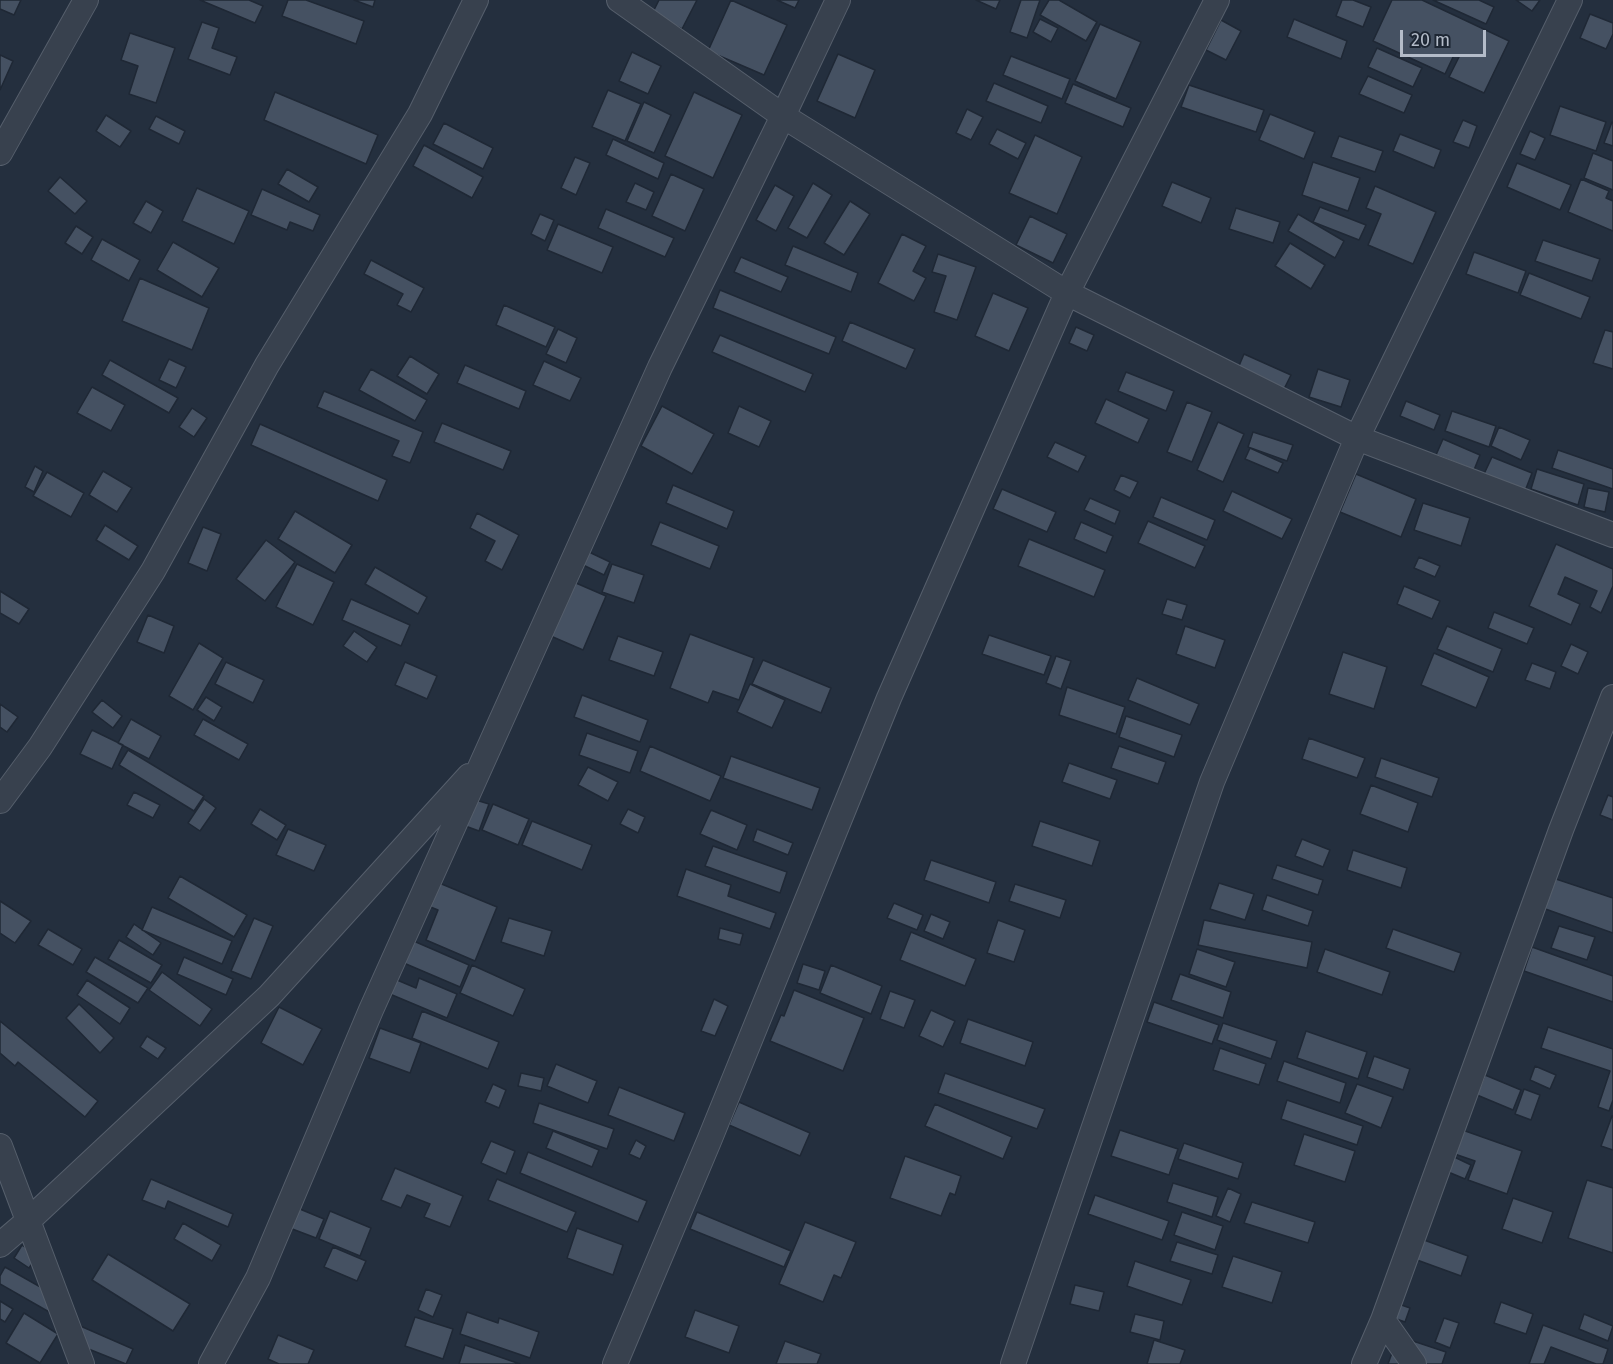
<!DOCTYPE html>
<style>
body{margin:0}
#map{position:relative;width:1613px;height:1364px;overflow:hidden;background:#242f3e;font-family:"Fira Sans",sans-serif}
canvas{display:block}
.scale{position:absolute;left:1400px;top:30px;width:86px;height:27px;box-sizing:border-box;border:3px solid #b4bcc9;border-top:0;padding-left:8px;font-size:18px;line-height:21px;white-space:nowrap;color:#b4bcc9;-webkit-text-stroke:4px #1d2633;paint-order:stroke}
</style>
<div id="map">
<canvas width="1613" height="1364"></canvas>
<div class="scale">20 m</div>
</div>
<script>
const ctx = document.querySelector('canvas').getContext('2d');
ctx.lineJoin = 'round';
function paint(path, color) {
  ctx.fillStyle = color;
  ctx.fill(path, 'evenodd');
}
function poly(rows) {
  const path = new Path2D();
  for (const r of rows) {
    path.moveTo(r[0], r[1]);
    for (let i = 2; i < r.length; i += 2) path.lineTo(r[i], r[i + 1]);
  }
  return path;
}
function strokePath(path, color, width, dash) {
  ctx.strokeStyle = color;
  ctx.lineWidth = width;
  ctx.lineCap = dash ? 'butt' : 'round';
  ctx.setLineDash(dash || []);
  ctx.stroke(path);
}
const building = poly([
 [0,0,21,0,14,15,0,9,0,0],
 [200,0,249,0,263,6,255,23,200,0],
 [288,0,306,0,364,21,356,44,282,16,288,0],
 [354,0,375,0,373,7,354,0],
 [659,0,697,0,682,29,652,14,659,0],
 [731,0,787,25,764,75,708,51,731,0],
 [777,0,799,0,795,8,777,0],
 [976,0,1000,0,996,9,976,0],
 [1021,0,1040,0,1027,38,1010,32,1021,0],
 [1049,0,1059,0,1097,22,1086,41,1040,15,1049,0],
 [1342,0,1353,0,1371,7,1363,27,1336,16,1342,0],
 [1392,0,1422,0,1509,41,1484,93,1449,77,1459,57,1454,55,1445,74,1373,41,1392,0],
 [1433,0,1479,0,1494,7,1486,24,1433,0],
 [1516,0,1540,0,1532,11,1516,0],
 [1590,14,1613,23,1613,34,1606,49,1580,38,1590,14],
 [1040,19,1058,28,1051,42,1033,32,1040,19],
 [1294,19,1347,41,1341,59,1287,37,1294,19],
 [1221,20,1241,31,1226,60,1206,50,1221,20],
 [202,22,219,28,212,48,237,57,230,75,188,59,202,22],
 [1100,24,1141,42,1116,99,1075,81,1100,24],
 [130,33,175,48,156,103,129,94,138,66,121,60,130,33],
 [1377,48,1422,68,1413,87,1368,67,1377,48],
 [632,52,661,66,648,94,619,81,632,52],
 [838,54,875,70,855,118,817,101,838,54],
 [0,55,13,61,0,90,0,55],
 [1011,56,1070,79,1062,99,1003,75,1011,56],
 [1368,76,1412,95,1404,113,1359,94,1368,76],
 [994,83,1048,106,1041,123,986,101,994,83],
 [1073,84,1131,108,1123,127,1065,103,1073,84],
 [1189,85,1264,110,1256,132,1181,107,1189,85],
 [608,90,641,104,625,141,592,127,608,90],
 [275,92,378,135,366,164,264,120,275,92],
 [694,92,742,115,713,178,665,156,694,92],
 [644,102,671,115,654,153,627,141,644,102],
 [1560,106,1606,122,1596,151,1550,135,1560,106],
 [967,109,983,117,971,140,956,133,967,109],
 [1270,114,1315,132,1304,159,1259,140,1270,114],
 [106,115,131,131,120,147,96,131,106,115],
 [156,116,185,131,179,144,149,129,156,116],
 [1463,120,1477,126,1469,148,1453,142,1463,120],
 [1612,122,1613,123,1613,146,1604,143,1612,122],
 [444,123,493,148,483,169,433,144,444,123],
 [997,129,1026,143,1018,159,989,144,997,129],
 [1530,131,1545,138,1535,160,1520,154,1530,131],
 [1400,134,1441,150,1434,168,1393,151,1400,134],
 [1035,135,1082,157,1057,214,1009,193,1035,135],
 [1339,136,1383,151,1375,172,1331,157,1339,136],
 [613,139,664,163,658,179,606,155,613,139],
 [424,145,483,177,472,198,413,166,424,145],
 [1593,153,1613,161,1613,190,1584,178,1593,153],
 [575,157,590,163,576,195,561,188,575,157],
 [1313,162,1360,178,1348,211,1302,195,1313,162],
 [1517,163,1571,185,1560,210,1507,187,1517,163],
 [287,169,318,187,309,202,278,184,287,169],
 [671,174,704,189,685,231,652,216,671,174],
 [60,177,87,201,75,214,48,191,60,177],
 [1581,179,1609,191,1606,198,1613,201,1613,231,1568,212,1581,179],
 [1172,182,1211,198,1201,223,1162,206,1172,182],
 [635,183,654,192,646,210,626,202,635,183],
 [813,183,832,195,807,238,788,228,813,183],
 [775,185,794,196,776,231,756,220,775,185],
 [1375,186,1436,212,1413,264,1368,245,1381,214,1366,208,1375,186],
 [197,188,249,211,234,244,182,221,197,188],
 [262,189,320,215,313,231,290,222,287,230,251,215,262,189],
 [146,201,163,211,151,233,133,223,146,201],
 [850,201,870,214,844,255,824,243,850,201],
 [1320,207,1366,225,1359,240,1313,222,1320,207],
 [1236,208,1280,222,1273,243,1229,229,1236,208],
 [606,209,674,238,665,257,598,228,606,209],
 [540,214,554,220,545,241,531,234,540,214],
 [1298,214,1344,241,1335,258,1288,231,1298,214],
 [1030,216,1067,234,1053,263,1016,245,1030,216],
 [558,224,613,247,602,273,547,250,558,224],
 [76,226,93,237,82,254,65,243,76,226],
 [902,234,926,246,913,271,926,278,914,301,878,283,902,234],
 [102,239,140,260,129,281,91,260,102,239],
 [1543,240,1600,259,1592,281,1535,261,1543,240],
 [173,242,219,268,202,297,157,270,173,242],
 [1290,243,1325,265,1311,289,1275,266,1290,243],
 [793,246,858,273,851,292,785,265,793,246],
 [1474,252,1526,271,1518,293,1466,274,1474,252],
 [938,254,976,267,957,320,934,312,946,276,932,272,938,254],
 [741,257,788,277,781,292,734,272,741,257],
 [371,260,424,288,411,312,397,305,403,294,364,274,371,260],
 [1529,273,1590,297,1581,319,1520,295,1529,273],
 [140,278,209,308,192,350,122,321,140,278],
 [720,290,836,337,829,354,713,308,720,290],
 [993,293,1028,308,1009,351,975,336,993,293],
 [504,305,555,327,546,347,496,325,504,305],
 [850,322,915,349,906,369,842,341,850,322],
 [1076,327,1094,335,1087,351,1069,343,1076,327],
 [558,329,577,338,566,363,546,354,558,329],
 [1605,330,1613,332,1613,369,1593,363,1605,330],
 [720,335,813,374,805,392,712,352,720,335],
 [1244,354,1291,375,1282,393,1236,373,1244,354],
 [410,356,439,374,427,394,397,376,410,356],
 [169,359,186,367,176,388,159,380,169,359],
 [110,360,178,398,169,413,102,375,110,360],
 [544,361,581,378,570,401,533,385,544,361],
 [465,365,526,391,519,409,457,383,465,365],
 [371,369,427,400,415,421,359,390,371,369],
 [1318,369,1350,380,1341,407,1309,397,1318,369],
 [1126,372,1174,391,1166,411,1118,391,1126,372],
 [92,387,125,405,111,431,77,413,92,387],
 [324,391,423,432,410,463,392,456,399,441,317,407,324,391],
 [1106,399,1149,419,1138,443,1095,423,1106,399],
 [1406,401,1440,415,1434,430,1400,416,1406,401],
 [1187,402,1212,412,1192,462,1167,452,1187,402],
 [662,406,714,434,692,474,641,446,662,406],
 [739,406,771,421,759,447,728,433,739,406],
 [192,408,207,418,194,437,179,427,192,408],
 [1452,411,1496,426,1489,447,1445,431,1452,411],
 [1218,422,1244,434,1223,482,1197,470,1218,422],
 [442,423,511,451,503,470,434,442,442,423],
 [260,424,387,480,378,501,251,445,260,424],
 [1499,427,1530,440,1521,460,1491,446,1499,427],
 [1253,432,1293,445,1287,461,1248,447,1253,432],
 [1443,439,1480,455,1474,470,1436,455,1443,439],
 [1055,442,1086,456,1078,472,1047,457,1055,442],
 [1250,448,1283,463,1278,473,1245,459,1250,448],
 [1558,450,1613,469,1613,489,1552,468,1558,450],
 [1492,457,1532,473,1525,491,1484,474,1492,457],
 [35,466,43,471,34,492,25,487,35,466],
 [1537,469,1584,484,1578,505,1531,489,1537,469],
 [103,471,132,488,117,512,89,495,103,471],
 [47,472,84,493,71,517,33,496,47,472],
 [1356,474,1416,499,1401,537,1340,512,1356,474],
 [1121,475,1138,482,1130,498,1114,490,1121,475],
 [673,485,734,511,727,529,666,503,673,485],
 [1588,488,1609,492,1605,512,1584,507,1588,488],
 [1002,489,1056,512,1047,532,993,509,1002,489],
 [1232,491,1292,519,1282,539,1223,511,1232,491],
 [1161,497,1215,520,1207,540,1153,517,1161,497],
 [1090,498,1120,511,1115,524,1084,510,1090,498],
 [1423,503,1470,518,1461,546,1414,530,1423,503],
 [295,511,352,545,335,573,278,539,295,511],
 [477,513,519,535,502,570,485,561,495,541,470,528,477,513],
 [1148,521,1205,546,1195,568,1138,543,1148,521],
 [660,522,719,546,710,569,651,545,660,522],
 [1081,522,1113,536,1106,553,1074,539,1081,522],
 [105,525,138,546,129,560,96,540,105,525],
 [203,527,221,534,207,571,188,563,203,527],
 [1029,539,1105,570,1094,597,1018,566,1029,539],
 [266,540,295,562,265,601,236,579,266,540],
 [1556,544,1613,569,1613,586,1601,613,1590,607,1597,591,1565,577,1558,594,1580,604,1571,625,1529,606,1556,544],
 [589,552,610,562,604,575,583,565,589,552],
 [1419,557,1440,566,1435,577,1414,568,1419,557],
 [297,564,334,582,313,625,276,607,297,564],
 [612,564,644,575,634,603,602,592,612,564],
 [375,567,427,597,418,614,365,584,375,567],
 [569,580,606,596,583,650,546,634,569,580],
 [1404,586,1440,601,1432,619,1397,604,1404,586],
 [0,591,29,609,19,624,0,613,0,591],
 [351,599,410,625,401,646,342,620,351,599],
 [1167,599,1187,605,1182,620,1162,614,1167,599],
 [1494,612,1534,628,1527,644,1488,628,1494,612],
 [148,615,174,626,164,653,137,642,148,615],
 [1185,626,1225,640,1215,668,1176,654,1185,626],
 [1447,626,1502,649,1493,672,1437,649,1447,626],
 [354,631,377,647,367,662,343,646,354,631],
 [690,634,754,658,739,700,713,691,708,703,670,688,690,634],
 [989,635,1051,656,1044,675,982,654,989,635],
 [618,636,663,652,654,676,609,660,618,636],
 [199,643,223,658,193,710,169,696,199,643],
 [1571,644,1588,652,1578,674,1561,666,1571,644],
 [1343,652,1387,667,1374,709,1329,694,1343,652],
 [1434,653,1489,677,1476,708,1421,685,1434,653],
 [1056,656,1071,661,1061,689,1046,683,1056,656],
 [763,660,831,688,821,713,752,684,763,660],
 [226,662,264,680,253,703,215,684,226,662],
 [405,662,437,676,427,699,395,685,405,662],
 [1532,663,1556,672,1550,689,1525,680,1532,663],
 [1137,678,1199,704,1190,725,1128,700,1137,678],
 [750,684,785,700,772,728,737,712,750,684],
 [1067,687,1125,707,1116,734,1059,715,1067,687],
 [582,695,648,720,640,742,574,717,582,695],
 [206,697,222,707,214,721,197,710,206,697],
 [102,700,122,716,113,728,92,712,102,700],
 [0,704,18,717,7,732,0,727,0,704],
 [1126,716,1182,735,1174,757,1119,737,1126,716],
 [131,719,161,736,149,759,118,743,131,719],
 [203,719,248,744,239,760,194,735,203,719],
 [92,730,123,745,112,769,80,754,92,730],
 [587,733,638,751,630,773,579,755,587,733],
 [1309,738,1365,758,1357,778,1302,759,1309,738],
 [650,746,721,776,710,801,640,771,650,746],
 [1119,746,1166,762,1158,784,1111,768,1119,746],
 [128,750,204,796,194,811,119,765,128,750],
 [731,756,820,788,812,810,723,778,731,756],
 [1381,758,1439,778,1432,797,1375,777,1381,758],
 [1069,763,1117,780,1110,799,1062,782,1069,763],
 [588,767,618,782,608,801,578,785,588,767],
 [1371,785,1418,803,1408,832,1360,814,1371,785],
 [134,792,160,805,153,818,127,805,134,792],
 [1608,795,1613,797,1613,820,1600,815,1608,795],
 [466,797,489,804,479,831,457,823,466,797],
 [204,799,216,808,200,831,188,823,204,799],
 [493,804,529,819,518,845,482,830,493,804],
 [260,809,286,825,277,840,251,824,260,809],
 [628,809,645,817,638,833,620,824,628,809],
 [711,810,747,825,737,850,700,834,711,810],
 [532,821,592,845,582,870,522,845,532,821],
 [1040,821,1100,841,1092,866,1032,846,1040,821],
 [288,829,326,845,314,871,276,855,288,829],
 [757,829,793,843,788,855,753,841,757,829],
 [1302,839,1330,850,1323,867,1295,856,1302,839],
 [713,846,787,872,780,893,705,866,713,846],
 [1353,850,1407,868,1401,888,1347,870,1353,850],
 [931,860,996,882,989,903,924,880,931,860],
 [1277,865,1323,880,1318,895,1272,879,1277,865],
 [686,869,731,885,728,896,776,913,770,929,677,896,686,869],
 [180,876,247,915,234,937,168,898,180,876],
 [1547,876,1613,898,1613,933,1537,906,1547,876],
 [432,880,497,907,475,961,426,940,438,910,423,904,432,880],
 [1219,883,1254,894,1245,920,1210,909,1219,883],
 [1015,884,1066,900,1060,918,1009,901,1015,884],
 [1267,895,1313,911,1308,926,1262,910,1267,895],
 [0,901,31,921,15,943,0,933,0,901],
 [894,903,923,915,917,930,887,918,894,903],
 [152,907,232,941,222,964,142,930,152,907],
 [931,914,950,922,943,939,924,931,931,914],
 [254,918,273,926,251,979,231,971,254,918],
 [509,918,552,931,544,956,501,942,509,918],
 [998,920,1025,930,1014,962,987,953,998,920],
 [1204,920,1312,942,1307,968,1198,945,1204,920],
 [134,924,161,943,153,955,126,937,134,924],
 [1559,926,1595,937,1587,960,1551,948,1559,926],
 [720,928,743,934,740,945,718,939,720,928],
 [48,929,82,949,73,965,38,945,48,929],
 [1393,929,1461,953,1454,972,1386,948,1393,929],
 [911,932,976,959,965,986,900,960,911,932],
 [409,939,469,965,460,987,399,961,409,939],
 [119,940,162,965,151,983,108,959,119,940],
 [1532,947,1613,976,1613,1002,1524,971,1532,947],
 [1197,949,1235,962,1226,987,1189,974,1197,949],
 [1325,949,1390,972,1382,995,1317,972,1325,949],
 [95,957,148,988,138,1003,86,972,95,957],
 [184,957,233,979,226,995,177,974,184,957],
 [803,964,825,971,819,990,797,983,803,964],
 [472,965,525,989,513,1016,460,993,472,965],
 [831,965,882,986,871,1014,820,993,831,965],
 [162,972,212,1009,200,1026,149,990,162,972],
 [1180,974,1231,992,1223,1018,1171,1000,1180,974],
 [390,977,416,988,419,978,457,994,447,1018,385,992,390,977],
 [87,980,130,1008,120,1024,77,995,87,980],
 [794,990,864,1018,843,1071,770,1041,781,1015,784,1016,794,990],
 [890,991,915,1000,904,1028,880,1019,890,991],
 [714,999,728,1006,715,1036,701,1031,714,999],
 [1154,1002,1219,1025,1212,1044,1147,1022,1154,1002],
 [79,1004,114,1038,100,1053,66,1018,79,1004],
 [279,1007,322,1029,303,1065,261,1043,279,1007],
 [931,1010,955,1021,943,1047,919,1036,931,1010],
 [422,1011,499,1042,488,1069,412,1038,422,1011],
 [968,1019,1033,1042,1025,1066,960,1043,968,1019],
 [0,1021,98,1101,85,1117,18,1062,15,1066,0,1053,0,1021],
 [1223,1023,1277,1041,1271,1059,1217,1040,1223,1023],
 [1548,1027,1613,1049,1613,1100,1609,1111,1598,1107,1610,1071,1541,1048,1548,1027],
 [380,1028,421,1043,410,1073,369,1058,380,1028],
 [1306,1031,1367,1052,1358,1079,1297,1058,1306,1031],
 [147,1036,166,1048,158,1059,140,1047,147,1036],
 [1220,1048,1266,1064,1259,1085,1213,1070,1220,1048],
 [1374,1056,1410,1069,1403,1090,1367,1077,1374,1056],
 [1284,1061,1346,1083,1340,1103,1277,1081,1284,1061],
 [556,1064,597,1081,588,1103,547,1086,556,1064],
 [1535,1066,1556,1075,1550,1089,1530,1080,1535,1066],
 [521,1073,544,1078,541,1091,518,1086,521,1073],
 [945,1073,1045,1109,1037,1129,938,1093,945,1073],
 [1485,1075,1521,1090,1513,1110,1477,1095,1485,1075],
 [493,1084,506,1090,499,1108,485,1102,493,1084],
 [1357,1084,1393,1097,1381,1128,1345,1113,1357,1084],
 [619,1087,685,1113,674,1141,608,1115,619,1087],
 [1524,1089,1540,1095,1531,1120,1515,1114,1524,1089],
 [1287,1100,1363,1126,1357,1145,1281,1119,1287,1100],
 [739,1102,810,1133,800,1156,729,1125,739,1102],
 [539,1103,614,1129,607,1149,533,1123,539,1103],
 [935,1104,1012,1137,1003,1159,925,1126,935,1104],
 [1612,1116,1613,1116,1613,1150,1601,1146,1612,1116],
 [1454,1127,1522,1151,1507,1194,1468,1180,1475,1161,1446,1151,1454,1127],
 [1120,1130,1178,1149,1169,1175,1111,1156,1120,1130],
 [553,1131,599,1150,592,1167,546,1148,553,1131],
 [1304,1134,1355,1151,1345,1182,1294,1165,1304,1134],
 [636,1140,646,1146,640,1159,629,1154,636,1140],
 [491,1141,515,1151,506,1174,481,1163,491,1141],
 [1184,1143,1243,1163,1238,1179,1178,1159,1184,1143],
 [528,1152,647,1201,638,1222,520,1173,528,1152],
 [1448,1154,1471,1165,1465,1179,1441,1169,1448,1154],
 [905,1156,961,1176,955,1195,950,1193,941,1216,890,1198,905,1156],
 [395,1168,463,1196,450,1227,424,1217,430,1204,407,1195,401,1208,381,1200,395,1168],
 [151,1179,233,1214,228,1227,168,1201,165,1209,142,1200,151,1179],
 [497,1179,576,1212,567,1232,488,1200,497,1179],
 [1587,1180,1613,1188,1613,1253,1568,1238,1587,1180],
 [1173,1183,1218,1197,1212,1217,1167,1202,1173,1183],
 [1228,1188,1241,1194,1230,1222,1216,1216,1228,1188],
 [1095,1195,1169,1221,1162,1240,1088,1214,1095,1195],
 [1513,1198,1553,1212,1542,1243,1502,1229,1513,1198],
 [1252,1202,1315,1222,1308,1243,1244,1223,1252,1202],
 [295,1207,324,1219,316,1238,287,1227,295,1207],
 [330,1211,371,1228,360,1256,319,1239,330,1211],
 [697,1212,791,1251,784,1267,690,1229,697,1212],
 [1182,1212,1223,1226,1215,1250,1174,1235,1182,1212],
 [805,1222,856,1242,841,1278,834,1275,823,1302,779,1284,805,1222],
 [183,1223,221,1245,212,1261,174,1239,183,1223],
 [577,1228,623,1245,613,1275,567,1258,577,1228],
 [1424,1240,1468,1256,1461,1276,1417,1260,1424,1240],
 [1177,1242,1218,1255,1212,1274,1170,1261,1177,1242],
 [22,1245,38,1255,29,1268,14,1258,22,1245],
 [333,1247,366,1261,357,1281,324,1267,333,1247],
 [108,1254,190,1304,173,1331,92,1280,108,1254],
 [1233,1256,1282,1272,1272,1303,1222,1287,1233,1256],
 [1135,1261,1191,1280,1182,1305,1127,1286,1135,1261],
 [5,1267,67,1302,58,1317,0,1284,0,1276,5,1267],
 [1075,1285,1104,1292,1099,1311,1070,1304,1075,1285],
 [426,1289,442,1295,433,1317,418,1310,426,1289],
 [0,1301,13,1309,5,1322,0,1319,0,1301],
 [1393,1302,1410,1308,1405,1322,1388,1316,1393,1302],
 [1501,1302,1533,1314,1526,1334,1494,1323,1501,1302],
 [695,1310,739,1326,729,1353,685,1337,695,1310],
 [467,1312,498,1323,499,1318,539,1332,530,1358,460,1334,467,1312],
 [24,1313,58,1334,40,1363,6,1343,24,1313],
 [1135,1314,1164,1321,1160,1340,1130,1332,1135,1314],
 [1584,1314,1613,1326,1608,1341,1579,1329,1584,1314],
 [415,1317,453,1329,443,1359,405,1346,415,1317],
 [1444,1318,1459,1323,1450,1348,1435,1342,1444,1318],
 [78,1325,133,1349,126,1364,71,1342,78,1325],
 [1543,1325,1608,1349,1603,1364,1596,1364,1551,1347,1544,1364,1529,1364,1543,1325],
 [278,1335,314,1350,308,1364,279,1364,268,1359,278,1335],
 [1398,1336,1446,1352,1442,1364,1388,1364,1398,1336],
 [1154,1340,1185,1350,1180,1364,1147,1364,1154,1340],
 [785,1341,821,1354,817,1364,776,1364,785,1341],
 [465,1345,520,1364,459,1364,465,1345]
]);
paint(building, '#455162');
strokePath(building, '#1f2835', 1.5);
const street = poly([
 [619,0,783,116,1067,293,1357,438,1613,535],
 [0,153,86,0],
 [0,801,40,747,153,571,267,365,420,114,476,0],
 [0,1146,82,1364],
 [0,1245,29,1220,269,996,469,776],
 [1383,1320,1414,1364],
 [211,1364,258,1278,371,1010,660,367,783,116,838,0],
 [615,1364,709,1141,889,698,1067,293,1217,0],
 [1013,1364,1212,782,1357,438,1570,0],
 [1364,1364,1383,1320,1561,830,1613,697]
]);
strokePath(street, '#565f6c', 26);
strokePath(street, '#38414e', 24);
</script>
